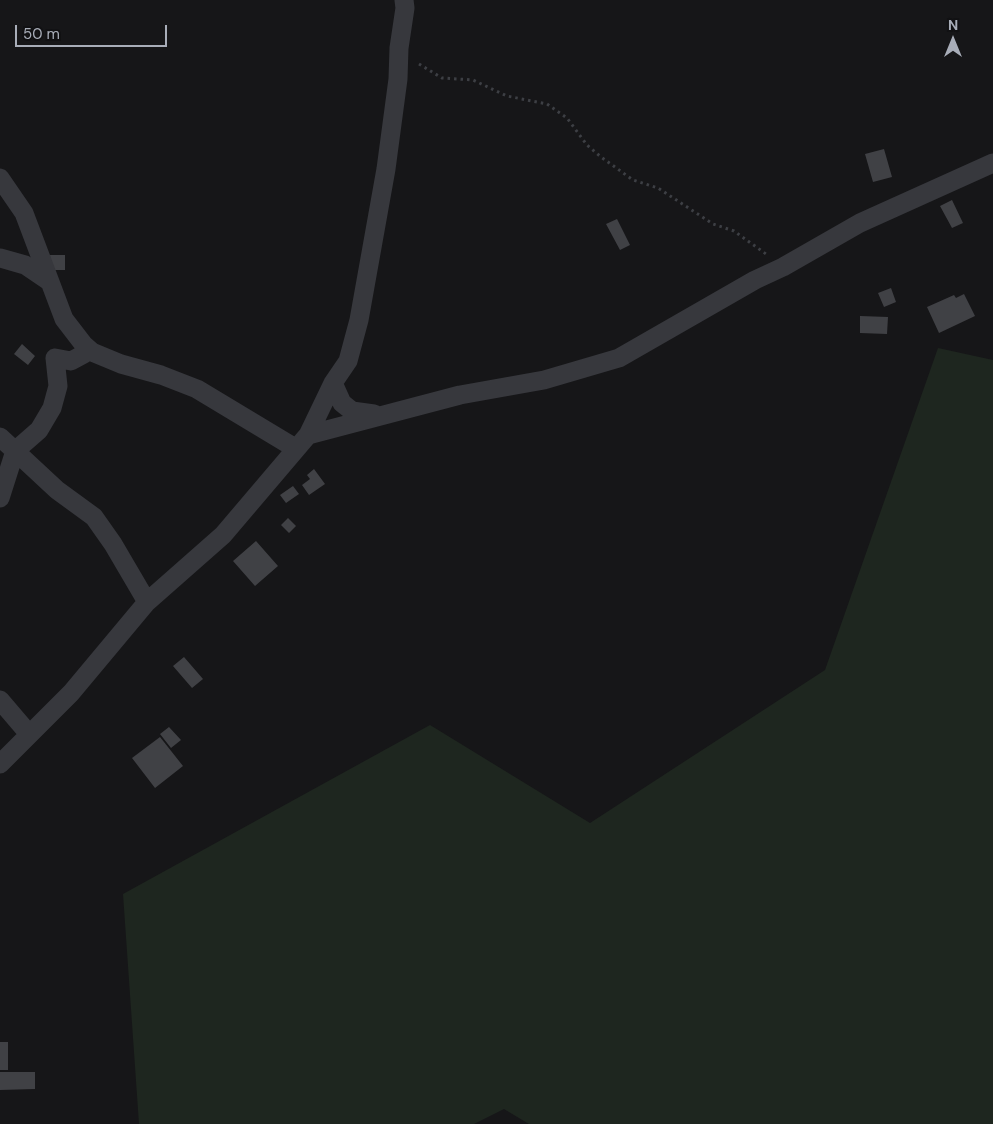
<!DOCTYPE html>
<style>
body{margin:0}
#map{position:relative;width:993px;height:1124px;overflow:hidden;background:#161618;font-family:"DM Sans",sans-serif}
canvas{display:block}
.north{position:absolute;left:928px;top:15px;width:50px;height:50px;-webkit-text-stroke:4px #111113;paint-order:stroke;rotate:0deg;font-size:14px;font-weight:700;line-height:20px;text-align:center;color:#a8adb8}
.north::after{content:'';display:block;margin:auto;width:18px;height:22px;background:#a8adb8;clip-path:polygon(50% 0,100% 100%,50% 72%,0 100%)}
.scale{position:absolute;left:15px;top:25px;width:152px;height:22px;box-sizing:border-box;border:2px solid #a8adb8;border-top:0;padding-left:6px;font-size:15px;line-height:18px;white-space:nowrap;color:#a8adb8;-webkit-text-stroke:4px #111113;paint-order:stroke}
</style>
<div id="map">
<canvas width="993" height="1124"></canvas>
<div class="north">N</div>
<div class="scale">50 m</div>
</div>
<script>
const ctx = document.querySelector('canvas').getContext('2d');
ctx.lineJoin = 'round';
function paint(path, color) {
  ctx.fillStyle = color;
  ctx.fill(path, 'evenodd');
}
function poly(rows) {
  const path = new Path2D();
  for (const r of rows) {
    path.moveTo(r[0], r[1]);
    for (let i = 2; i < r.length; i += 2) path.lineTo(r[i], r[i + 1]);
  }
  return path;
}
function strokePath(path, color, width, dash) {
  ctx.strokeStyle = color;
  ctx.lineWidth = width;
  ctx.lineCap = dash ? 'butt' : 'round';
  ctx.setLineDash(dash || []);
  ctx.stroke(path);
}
paint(poly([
 [938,348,993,360,993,1124,529,1124,504,1109,474,1124,139,1124,123,894,430,725,590,823,825,670]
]), '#1e261f');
paint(poly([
 [884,149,892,177,873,182,865,154],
 [952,200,963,223,952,228,940,206],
 [617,219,630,245,620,250,606,224],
 [50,255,65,255,65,270,51,270],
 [891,288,896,302,884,307,878,293],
 [964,294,975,316,939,333,927,307,954,295,956,298],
 [860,316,888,317,887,334,860,333],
 [22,344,35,356,28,365,14,354],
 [314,469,325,484,309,495,302,485,310,479,307,475],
 [293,486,299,494,286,503,280,495],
 [288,518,296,526,289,533,281,525],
 [256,541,278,566,255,586,233,561],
 [184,657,203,679,192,688,173,666],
 [169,727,181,740,171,748,160,734],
 [160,737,183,766,155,788,132,758],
 [0,1042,8,1042,8,1070,0,1070],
 [0,1072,35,1072,35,1089,0,1090]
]), '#404145');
strokePath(poly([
 [419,64,442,78,473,80,507,96,547,104,567,118,587,145,601,157,633,180,658,188,713,224,734,231,766,254]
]), '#3d3f44', 3, [2.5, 4]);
strokePath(poly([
 [0,178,24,213,64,319,84,345,92,352,121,364,161,375,197,389,295,448],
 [0,258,25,265,50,282],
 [333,383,342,403,352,411,374,414],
 [308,435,460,395,544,380,619,358,755,280,783,267,860,223,993,163],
 [0,437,57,490,94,517,113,544,147,602],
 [0,498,15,451,39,430,52,408,58,386,55,358,71,361,84,354,84,345],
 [0,700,29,734],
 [0,764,71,693,147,602,223,535,308,435,333,383,348,361,359,320,386,169,398,79,399,48,405,8,404,0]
]), '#37383d', 19);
</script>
